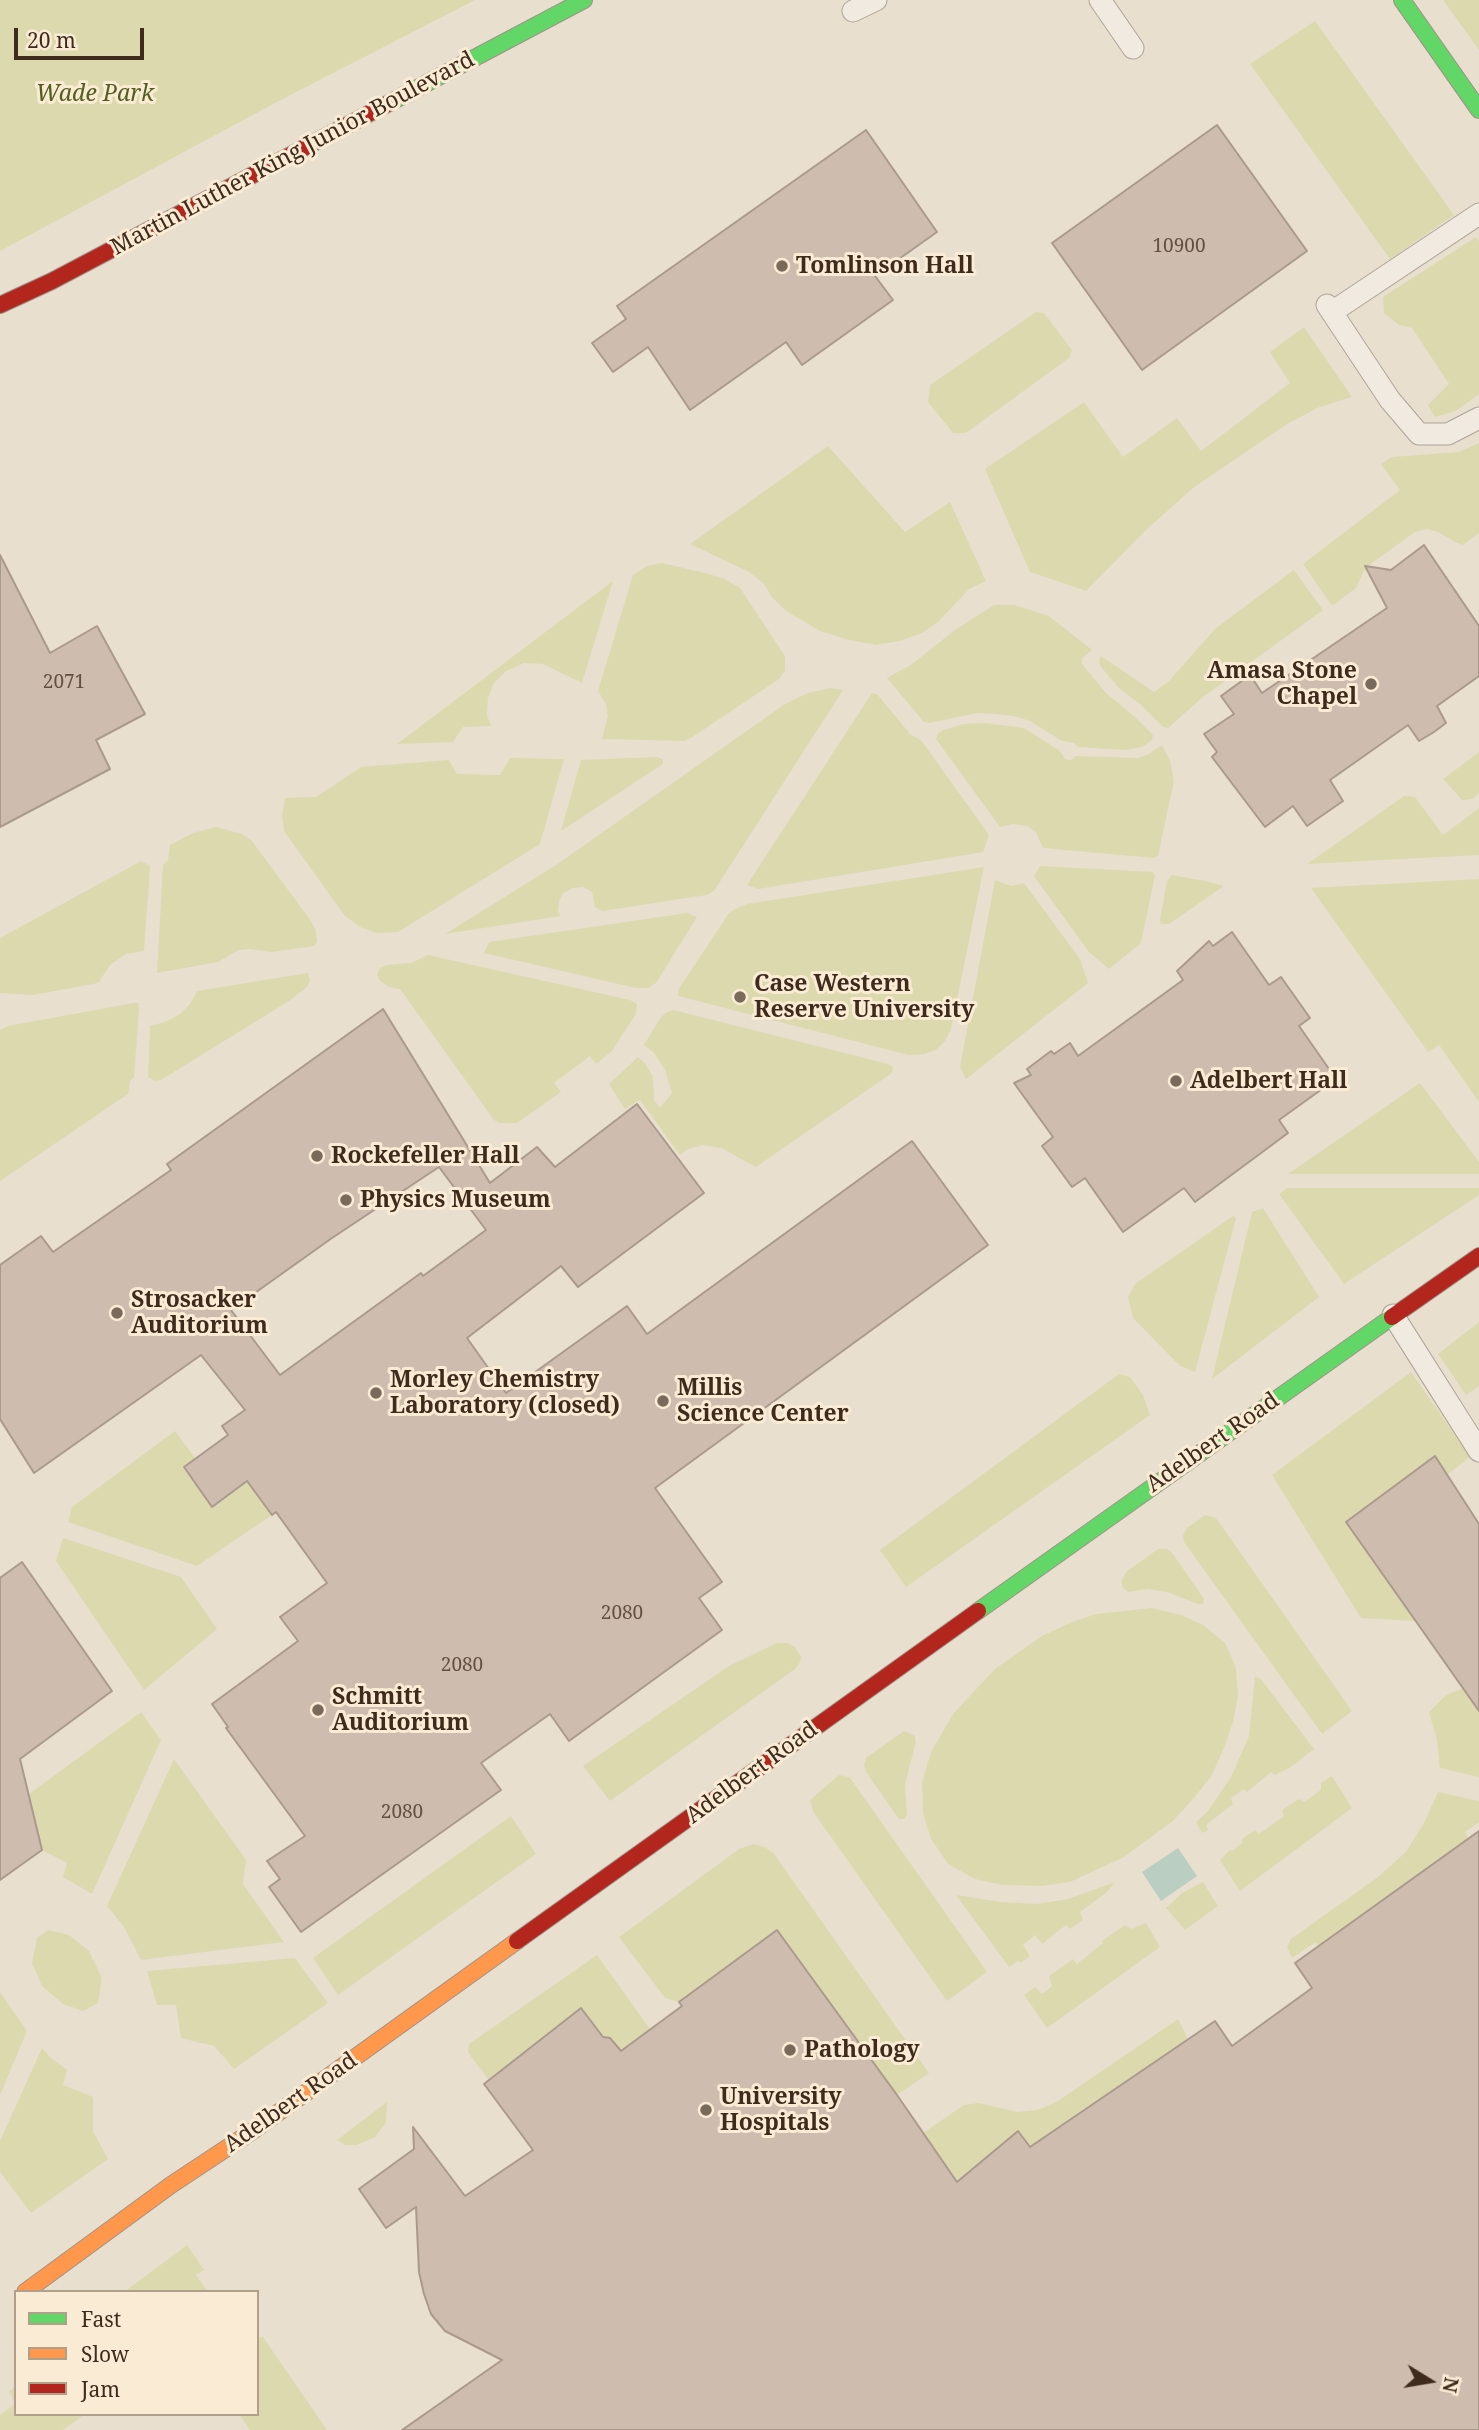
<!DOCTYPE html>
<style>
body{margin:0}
#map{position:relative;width:1479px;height:2430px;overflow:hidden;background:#e9dfcf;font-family:"Noto Serif",serif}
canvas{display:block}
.legend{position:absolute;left:14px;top:2290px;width:245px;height:126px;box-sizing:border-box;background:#faecd4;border:2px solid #af9f8b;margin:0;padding:9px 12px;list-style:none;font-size:21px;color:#3f2b1d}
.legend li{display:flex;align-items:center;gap:14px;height:35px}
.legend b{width:35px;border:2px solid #af9f8b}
.north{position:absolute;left:1395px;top:2346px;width:70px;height:70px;-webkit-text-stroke:5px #faecd4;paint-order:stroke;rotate:101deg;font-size:19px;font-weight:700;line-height:28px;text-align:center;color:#3f2b1d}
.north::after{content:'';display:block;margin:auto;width:24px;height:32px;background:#3f2b1d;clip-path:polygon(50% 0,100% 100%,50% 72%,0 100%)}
.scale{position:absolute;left:14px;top:28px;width:130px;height:32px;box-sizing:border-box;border:4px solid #3f2b1d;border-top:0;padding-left:9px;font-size:21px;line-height:24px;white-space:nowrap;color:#3f2b1d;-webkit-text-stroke:5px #faecd4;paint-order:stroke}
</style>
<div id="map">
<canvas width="1479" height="2430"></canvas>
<ul class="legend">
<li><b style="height:9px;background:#63d668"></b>Fast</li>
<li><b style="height:9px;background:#ff974d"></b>Slow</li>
<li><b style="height:9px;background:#b3261e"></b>Jam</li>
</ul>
<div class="north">N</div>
<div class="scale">20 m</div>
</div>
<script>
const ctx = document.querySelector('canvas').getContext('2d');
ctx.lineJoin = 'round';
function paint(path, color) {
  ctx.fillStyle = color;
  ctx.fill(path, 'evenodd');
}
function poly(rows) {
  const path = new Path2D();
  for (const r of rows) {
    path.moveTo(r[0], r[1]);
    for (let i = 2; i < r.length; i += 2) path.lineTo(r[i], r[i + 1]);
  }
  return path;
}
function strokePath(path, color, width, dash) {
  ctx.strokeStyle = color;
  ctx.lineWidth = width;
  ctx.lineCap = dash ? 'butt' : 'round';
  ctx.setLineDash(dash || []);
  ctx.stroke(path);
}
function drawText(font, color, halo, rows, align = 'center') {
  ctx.font = font + ' "Noto Serif",serif';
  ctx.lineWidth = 6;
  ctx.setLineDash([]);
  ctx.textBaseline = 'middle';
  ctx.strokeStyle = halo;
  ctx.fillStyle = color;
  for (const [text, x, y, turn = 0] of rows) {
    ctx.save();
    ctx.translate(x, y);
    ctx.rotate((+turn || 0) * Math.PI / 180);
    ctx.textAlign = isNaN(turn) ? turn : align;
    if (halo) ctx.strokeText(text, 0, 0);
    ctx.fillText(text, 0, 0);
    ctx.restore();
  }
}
paint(poly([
 [0,0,475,0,275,103,0,251],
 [1443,0,1479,0,1479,50],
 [1315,21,1454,215,1390,259,1250,64],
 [1476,237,1479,241,1479,394,1456,411,1435,417,1428,405,1449,384,1412,328,1399,325,1384,313,1383,297],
 [1036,312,1044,313,1072,350,1069,358,966,433,953,433,928,402,930,385],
 [1304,327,1352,397,1317,408,1284,426,1193,488,1145,531,1086,591,1030,572,985,469,1084,402,1123,457,1177,418,1201,451,1290,383,1270,352],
 [1479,443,1479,533,1463,545,1455,542,1438,532,1427,529,1415,532,1372,563,1364,571,1356,588,1332,606,1303,564,1400,490,1381,464,1392,457,1459,452],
 [828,446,905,532,950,502,986,581,969,589,938,622,922,633,900,641,876,645,849,640,820,631,786,611,772,597,764,584,749,572,690,544],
 [662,563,705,573,725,579,740,588,785,656,785,671,779,679,691,738,684,741,602,739,608,716,606,704,598,691,633,575,647,566],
 [1294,570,1323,610,1203,697,1168,728,1163,727,1141,705,1119,688,1101,667,1099,661,1101,656,1154,692,1169,681,1216,628],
 [613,581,582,683,543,664,524,663,506,671,494,683,488,698,487,715,491,726,463,727,453,742,397,744],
 [994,605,1015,605,1049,616,1092,650,1082,658,1082,664,1106,693,1134,716,1153,735,1152,740,1142,747,1125,750,1078,747,1074,743,1062,741,1030,721,1014,716,995,714,977,713,929,723,924,722,887,678,912,664,955,630],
 [830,688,843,690,714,891,707,895,602,911,595,907,592,892,583,887,573,888,563,893,559,901,558,911,561,916,445,934,556,865,785,704,808,693],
 [872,693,877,694,911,735,921,740,989,835,983,852,758,889,747,885],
 [985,723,1024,728,1060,751,1065,759,1071,760,1076,756,1138,758,1149,754,1160,746,1163,747,1170,761,1174,781,1158,856,1154,858,1043,848,1036,832,1027,826,1013,824,1000,827,936,739,938,734,943,730,964,724],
 [1479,752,1479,793,1473,799,1462,800,1443,779],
 [657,757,663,759,663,764,561,831,581,760],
 [510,758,564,759,540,844,398,932,377,933,360,927,345,916,284,831,282,815,285,798,316,797,361,767,449,760,457,774,500,775],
 [1404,796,1415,797,1443,835,1479,808,1479,855,1307,864],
 [216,827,242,834,252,841,311,921,316,931,317,942,314,946,272,952,249,949,239,950,218,962,157,973,163,865,168,860,170,845,193,833],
 [141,861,150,866,144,951,126,954,111,964,98,983,33,995,0,993,0,938],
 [1040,866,1153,872,1155,875,1141,943,1109,969,1089,952,1034,876],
 [984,867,951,1029,945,1041,937,1049,925,1054,909,1055,678,996,678,990,729,913,735,909,747,904],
 [1172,875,1205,881,1224,886,1169,924,1161,924,1160,920,1167,881],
 [1479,879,1479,1102,1439,1045,1428,1052,1311,888],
 [995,880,1011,886,1024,883,1080,959,1088,983,966,1079,960,1067],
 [687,913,697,917,656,983,648,988,636,988,484,953,489,942],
 [428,955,630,1000,637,1004,636,1014,612,1051,596,1064,590,1056,554,1083,561,1092,517,1123,500,1123,494,1120,400,989,389,987,379,980,377,974,380,968,387,965,411,963],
 [308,973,310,981,307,987,289,1001,161,1080,155,1081,148,1077,150,1026,165,1022,180,1014,190,1004,197,991],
 [134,1003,138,1003,139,1009,134,1078,130,1081,128,1094,0,1181,0,1030,8,1026],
 [674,1010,888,1064,893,1067,892,1073,756,1167,721,1148,703,1145,688,1149,680,1155,640,1100,625,1109,609,1084,638,1057,645,1063,653,1077,654,1100,660,1108,672,1093,665,1070,654,1053,644,1045,661,1017,667,1012],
 [1420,1083,1479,1162,1479,1174,1288,1174],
 [1287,1188,1479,1188,1479,1195,1344,1284,1279,1194],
 [1263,1208,1319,1297,1212,1379,1252,1212],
 [1233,1216,1236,1218,1195,1372,1180,1366,1133,1318,1128,1297,1135,1284],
 [1479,1322,1479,1386,1466,1395,1438,1354],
 [1411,1372,1470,1457,1447,1475,1346,1522,1415,1621,1361,1618,1272,1475],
 [1119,1374,1130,1377,1143,1395,1150,1415,906,1587,880,1550],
 [175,1431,195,1458,184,1467,247,1481,272,1515,197,1566,68,1522,72,1507],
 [1205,1515,1216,1518,1352,1711,1322,1734,1184,1542,1183,1535,1187,1528],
 [63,1538,181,1577,217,1629,144,1690,56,1561],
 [1158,1549,1167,1549,1173,1554,1204,1599,1203,1604,1198,1604,1167,1592,1147,1589,1128,1592,1122,1587,1122,1580,1126,1572],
 [1152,1608,1181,1615,1203,1625,1225,1643,1236,1668,1238,1696,1233,1722,1224,1748,1211,1777,1192,1800,1173,1821,1124,1857,1070,1882,1042,1886,1002,1885,975,1879,948,1864,931,1839,923,1813,922,1783,931,1752,953,1714,995,1669,1042,1636,1070,1623,1096,1614],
 [777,1643,787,1643,795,1647,801,1657,800,1662,795,1669,610,1801,583,1766,729,1666],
 [1255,1677,1260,1678,1314,1749,1291,1767,1275,1775,1271,1772,1247,1792,1244,1789,1231,1798,1233,1804,1206,1825,1208,1830,1202,1833,1196,1822,1208,1811,1231,1777,1249,1736],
 [1463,1688,1479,1709,1479,1777,1440,1768,1437,1740,1429,1712,1445,1696],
 [141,1712,161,1740,92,1894,63,1877,67,1863,42,1850,29,1794],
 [904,1731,915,1736,916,1742,905,1784,907,1814,904,1819,899,1819,866,1772,864,1765,866,1758],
 [174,1759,246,1860,243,1884,284,1942,141,1960,124,1927,107,1906],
 [839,1775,849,1777,853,1782,987,1972,947,2001,814,1813,810,1800],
 [1332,1776,1352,1808,1240,1891,1220,1860,1230,1850,1232,1851,1243,1842,1242,1839,1255,1830,1259,1834,1284,1816,1282,1810,1299,1799,1304,1802,1321,1790,1321,1783],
 [1438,1792,1479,1801,1479,1822,1465,1832,1469,1839,1318,1946,1316,1942,1292,1958,1287,1947,1291,1939,1378,1877,1406,1852,1424,1823],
 [511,1816,536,1854,338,1995,313,1958],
 [754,1844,765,1847,774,1854,929,2073,897,2095,777,1931,679,2002,665,1998,619,1937,739,1849],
 [1115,1882,1106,1893,1080,1912,1083,1920,1070,1929,1066,1925,1042,1944,1035,1935,1023,1945,1030,1956,1021,1963,1018,1961,1009,1967,956,1895,1001,1902,1037,1904,1068,1899],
 [1203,1882,1218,1906,1185,1930,1166,1908,1182,1893],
 [1146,1923,1160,1947,1047,2028,1024,1995,1035,1987,1042,1994,1052,1986,1049,1976,1073,1959,1077,1964,1103,1943,1102,1941,1125,1925,1131,1929],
 [48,1930,69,1935,89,1951,102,1978,98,2003,83,2011,63,2004,42,1986,32,1963,37,1938],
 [597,1955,650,2029,621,2051,610,2038,603,2037,580,2008,489,2080,472,2058,468,2052,469,2044],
 [295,1958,328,2003,234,2069,214,2046,181,2038,176,2005,157,2005,147,1971],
 [0,1992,27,2031,0,2095],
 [1178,2019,1188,2039,1030,2147,1018,2132,965,2191,923,2133,964,2105,979,2103,1017,2112,1038,2110,1058,2101],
 [42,2048,50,2057,67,2070,63,2085,93,2097,93,2131,108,2159,31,2213,0,2172,0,2141],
 [387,2102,386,2123,375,2137,357,2145,345,2145,337,2140],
 [187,2245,204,2270,196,2275,208,2292,124,2292],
 [263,2337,327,2430,250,2430,239,2414,257,2414,257,2338],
 [16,2386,16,2414,85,2414,63,2430,0,2430,0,2415,15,2404,9,2391]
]), '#dcd9af');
paint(poly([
 [1178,1848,1197,1876,1161,1901,1142,1872]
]), '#bacec1');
const building = poly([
 [1217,125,1307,251,1142,370,1052,243,1217,125],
 [866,130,937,232,875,276,893,300,802,365,786,342,690,410,648,347,613,372,592,343,626,319,617,306,866,130],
 [1424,545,1479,626,1479,676,1437,706,1446,723,1434,732,1419,741,1408,725,1330,780,1343,801,1307,826,1293,806,1265,827,1212,757,1217,752,1204,734,1234,714,1221,696,1250,675,1262,693,1387,608,1365,566,1391,570,1424,545],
 [0,555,50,653,97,626,145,714,96,740,110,769,0,827,0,555],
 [1232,932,1269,985,1281,977,1310,1018,1299,1026,1336,1079,1279,1120,1288,1133,1195,1202,1184,1188,1123,1232,1085,1178,1072,1187,1042,1146,1053,1137,1014,1083,1031,1075,1027,1069,1051,1051,1054,1054,1070,1043,1078,1056,1183,980,1177,971,1209,941,1213,946,1232,932],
 [383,1009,490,1183,537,1147,555,1167,637,1104,704,1193,578,1287,561,1266,467,1338,506,1393,627,1306,647,1334,912,1141,988,1245,655,1488,722,1582,699,1598,722,1630,569,1741,550,1714,481,1763,501,1790,301,1932,269,1887,280,1879,267,1861,305,1836,226,1728,228,1727,212,1704,298,1641,280,1617,327,1583,276,1512,272,1515,247,1481,212,1507,184,1467,228,1435,222,1426,245,1410,201,1355,34,1473,0,1419,0,1265,41,1236,53,1252,171,1170,167,1164,383,1009],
 [439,1167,486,1230,423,1276,421,1273,280,1375,231,1310,332,1238,439,1167],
 [1435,1456,1479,1524,1479,1711,1346,1522,1435,1456],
 [22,1562,112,1691,20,1759,42,1850,0,1880,0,1578,22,1562],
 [1479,1831,1479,2430,402,2430,502,2360,445,2331,431,2314,424,2294,419,2272,416,2207,386,2228,359,2189,414,2149,413,2127,465,2196,533,2150,484,2084,581,2008,603,2037,610,2038,621,2051,682,2006,679,2002,777,1930,897,2095,957,2182,1018,2131,1030,2147,1215,2021,1232,2046,1312,1988,1295,1963,1479,1831]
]);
paint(building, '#cebdaf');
strokePath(building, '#aa9a8d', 2);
const lane = poly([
 [1100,0,1133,48],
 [853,11,876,0],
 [1327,305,1390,400,1419,434,1448,434,1479,418],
 [1332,312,1479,214],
 [1393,1315,1479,1451]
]);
const fast = poly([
 [1402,0,1479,110],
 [393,101,584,0],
 [978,1611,1392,1317]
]);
const slow = poly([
 [25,2292,171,2185,254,2130,517,1941]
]);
const jam = poly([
 [0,305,52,281,393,101],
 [1392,1317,1479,1256],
 [517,1941,978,1611]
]);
strokePath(lane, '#aea497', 23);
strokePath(fast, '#9e9388', 18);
strokePath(slow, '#9e9388', 18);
strokePath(jam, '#9e9388', 18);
strokePath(lane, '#f0eae1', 21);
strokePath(fast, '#63d668', 16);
strokePath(slow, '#ff974d', 16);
strokePath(jam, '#b3261e', 16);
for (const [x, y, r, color] of [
 [782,266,7,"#7a6a5b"],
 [1371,684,7,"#7a6a5b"],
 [740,997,7,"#7a6a5b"],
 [1176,1081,7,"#7a6a5b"],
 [317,1156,7,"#7a6a5b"],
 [346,1200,7,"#7a6a5b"],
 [117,1313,7,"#7a6a5b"],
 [376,1393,7,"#7a6a5b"],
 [663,1401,7,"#7a6a5b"],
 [318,1710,7,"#7a6a5b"],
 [790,2050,7,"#7a6a5b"],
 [706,2110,7,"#7a6a5b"]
]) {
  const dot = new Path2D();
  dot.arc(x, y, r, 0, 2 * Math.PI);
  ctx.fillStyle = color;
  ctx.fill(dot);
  strokePath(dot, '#faecd4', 2.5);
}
drawText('19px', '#635042', null, [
 ["10900",1179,247],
 ["2071",64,683],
 ["2080",622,1614],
 ["2080",462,1666],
 ["2080",402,1813]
]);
drawText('italic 23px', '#535e21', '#faecd4', [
 ["Wade Park",95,94]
]);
drawText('23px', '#3f2b1d', '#faecd4', [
 ["Martin Luther King Junior Boulevard",293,154,-28],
 ["Adelbert Road",1213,1443,-35],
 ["Adelbert Road",752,1773,-36],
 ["Adelbert Road",291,2103,-35]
]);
drawText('bold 23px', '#3f2b1d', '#faecd4', [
 ["Tomlinson Hall",796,266],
 ["Amasa Stone",1357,671,"right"],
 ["Chapel",1357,697,"right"],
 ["Case Western",754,984],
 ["Reserve University",754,1010],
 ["Adelbert Hall",1190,1081],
 ["Rockefeller Hall",331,1156],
 ["Physics Museum",360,1200],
 ["Strosacker",131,1300],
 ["Auditorium",131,1326],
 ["Morley Chemistry",390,1380],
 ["Laboratory (closed)",390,1406],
 ["Millis",677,1388],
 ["Science Center",677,1414],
 ["Schmitt",332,1697],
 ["Auditorium",332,1723],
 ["Pathology",804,2050],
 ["University",720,2097],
 ["Hospitals",720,2123]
], 'left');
</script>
